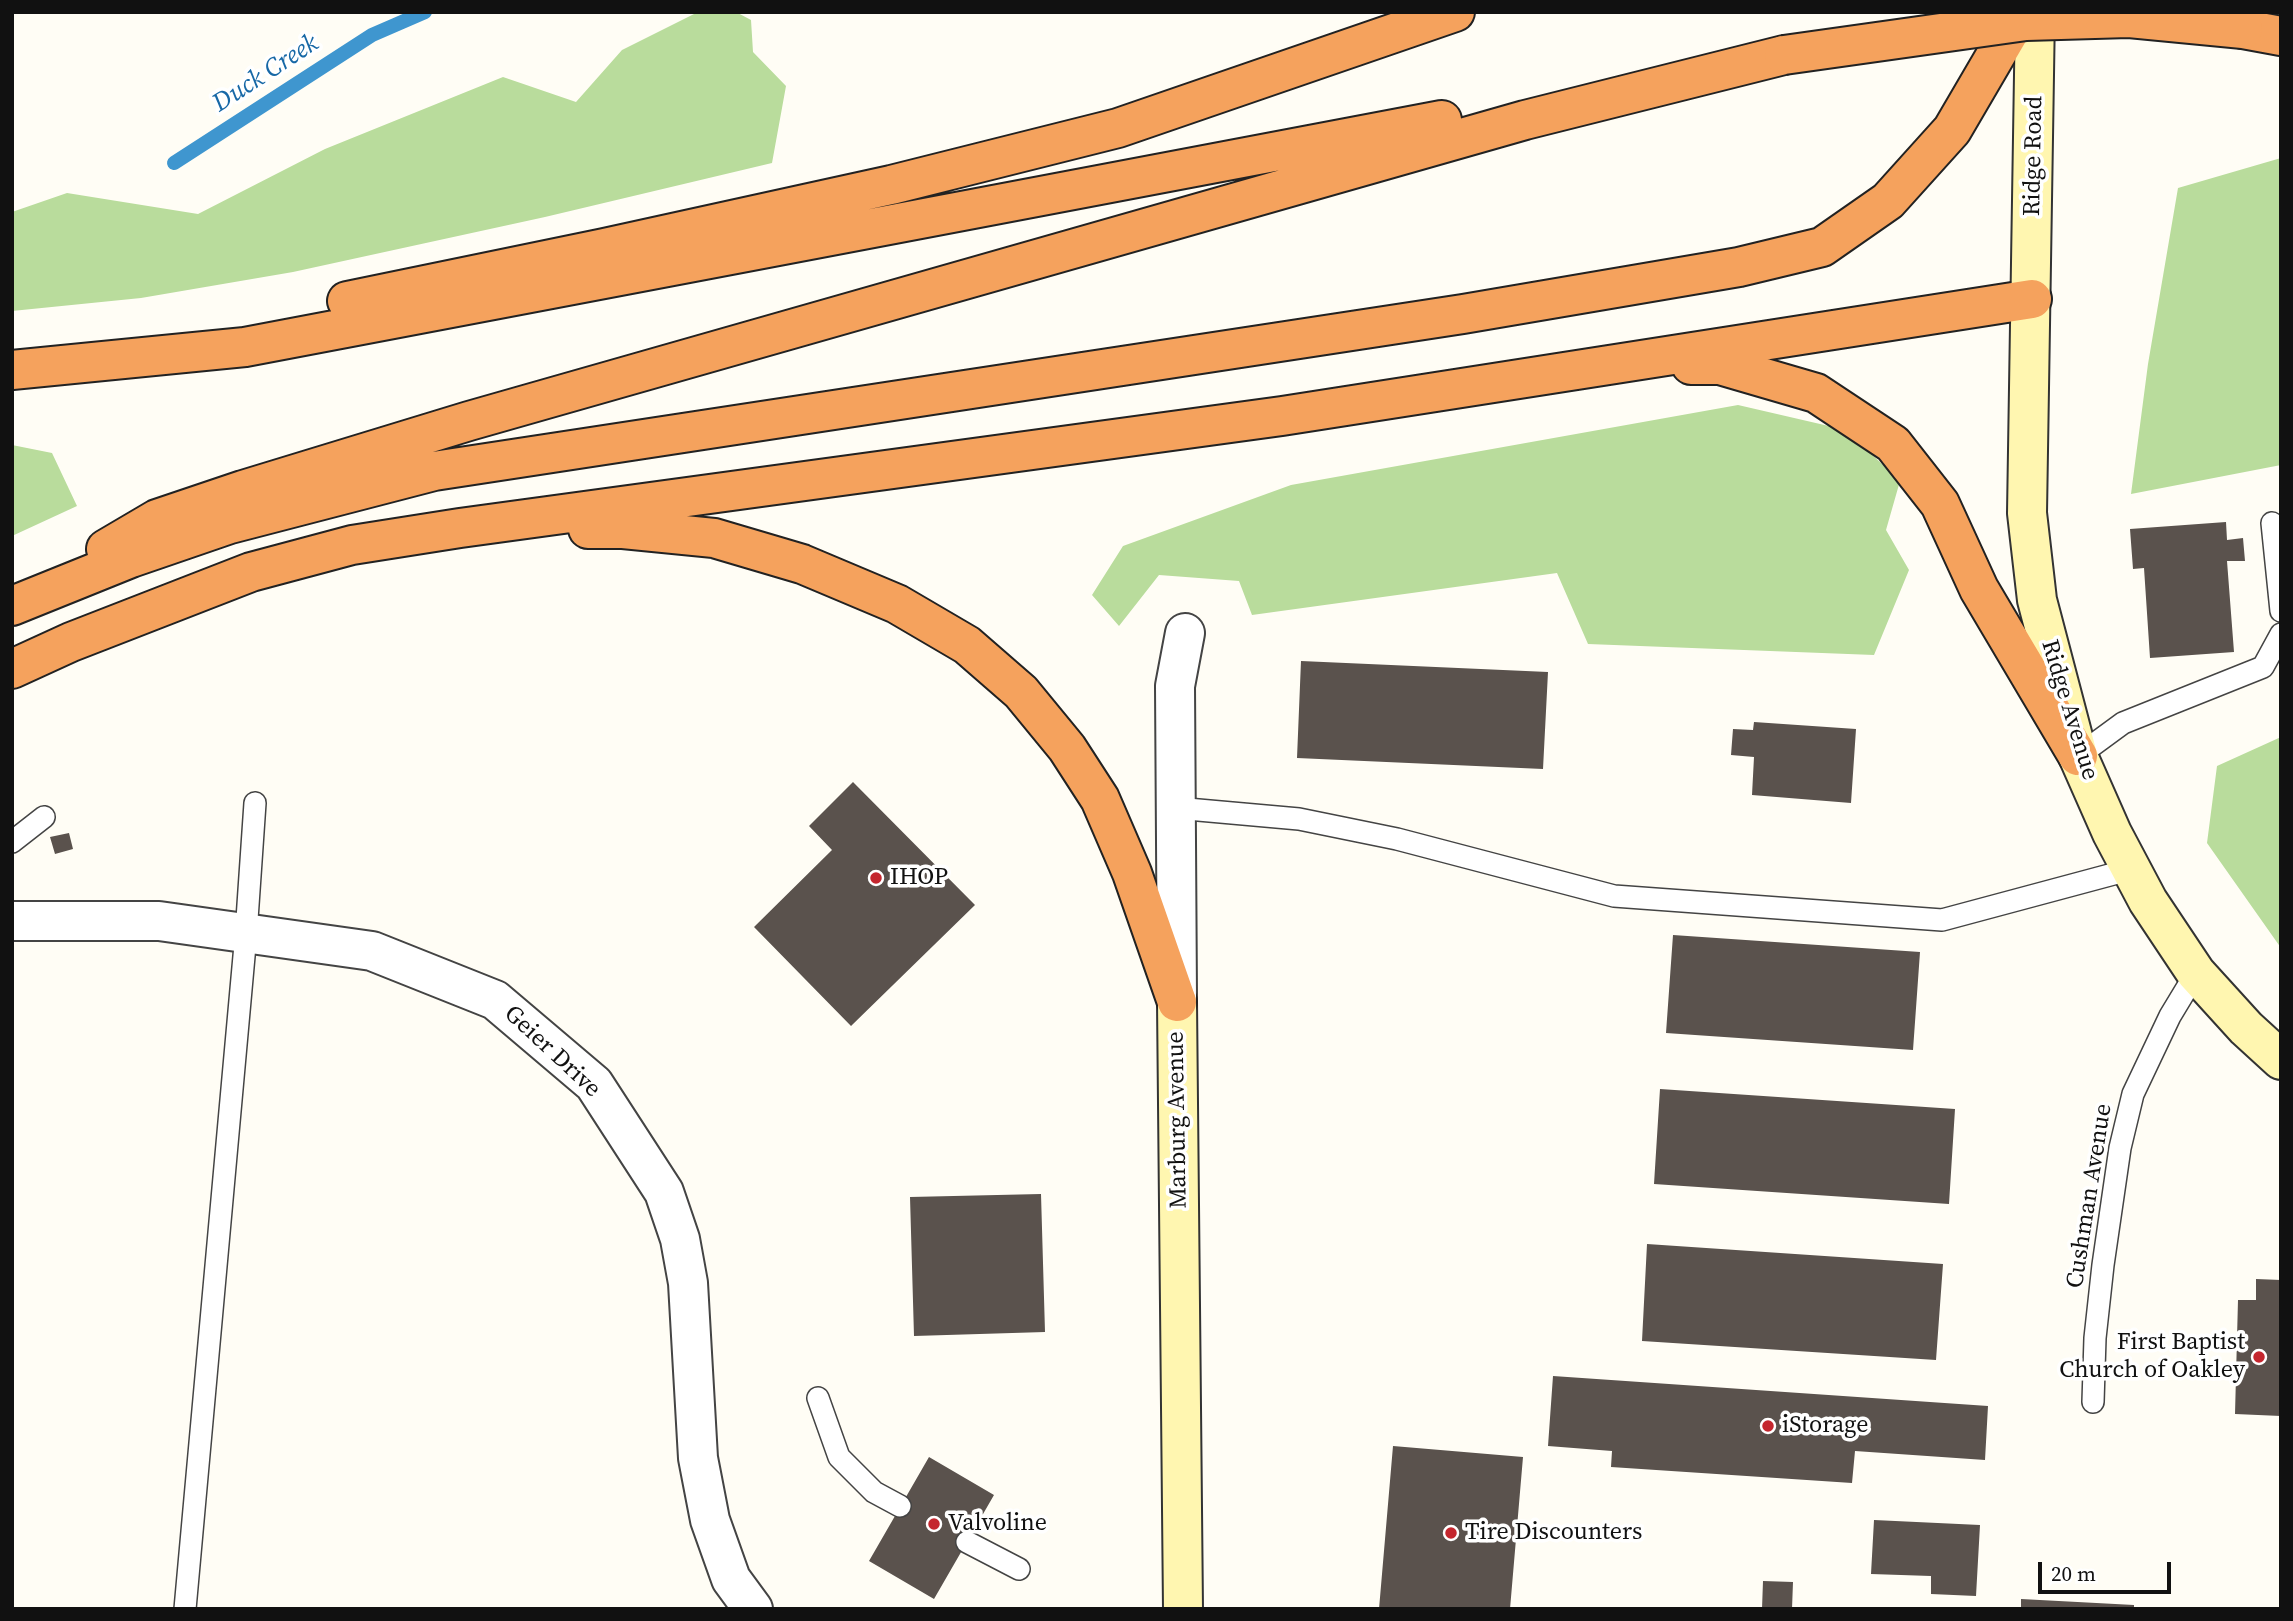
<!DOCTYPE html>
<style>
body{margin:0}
#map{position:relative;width:2293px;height:1621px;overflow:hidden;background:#fffdf5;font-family:"Source Serif 4",serif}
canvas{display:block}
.frame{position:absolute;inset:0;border:14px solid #111;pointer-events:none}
.scale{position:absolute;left:2038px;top:1562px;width:133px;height:32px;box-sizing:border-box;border:4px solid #111;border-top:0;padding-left:9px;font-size:21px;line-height:24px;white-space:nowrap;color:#111;-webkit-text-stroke:5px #fff;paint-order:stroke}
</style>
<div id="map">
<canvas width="2293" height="1621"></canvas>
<div class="frame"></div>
<div class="scale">20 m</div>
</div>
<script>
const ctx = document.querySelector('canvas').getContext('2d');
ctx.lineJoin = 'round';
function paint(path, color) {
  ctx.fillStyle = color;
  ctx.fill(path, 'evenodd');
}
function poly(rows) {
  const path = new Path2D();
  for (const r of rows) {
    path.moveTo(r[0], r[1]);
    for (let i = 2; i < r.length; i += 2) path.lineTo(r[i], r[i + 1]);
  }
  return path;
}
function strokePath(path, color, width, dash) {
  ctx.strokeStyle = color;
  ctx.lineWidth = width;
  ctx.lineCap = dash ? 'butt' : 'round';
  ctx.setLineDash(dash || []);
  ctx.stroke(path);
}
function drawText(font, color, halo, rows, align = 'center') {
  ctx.font = font + ' "Source Serif 4",serif';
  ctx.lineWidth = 7;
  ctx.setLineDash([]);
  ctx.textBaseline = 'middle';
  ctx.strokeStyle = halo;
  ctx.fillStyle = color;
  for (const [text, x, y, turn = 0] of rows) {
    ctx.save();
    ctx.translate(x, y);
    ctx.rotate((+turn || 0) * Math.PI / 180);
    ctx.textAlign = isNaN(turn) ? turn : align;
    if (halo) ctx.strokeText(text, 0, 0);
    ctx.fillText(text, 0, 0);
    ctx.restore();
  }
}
paint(poly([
 [698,12,736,12,751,20,753,52,786,86,772,163,545,217,293,272,141,298,12,311,12,212,67,193,198,214,325,149,503,77,576,102,622,50],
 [2281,158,2281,465,2131,494,2148,364,2178,188],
 [1738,405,1846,430,1900,481,1886,530,1909,570,1874,655,1588,644,1557,573,1252,615,1239,581,1159,575,1119,626,1092,595,1123,546,1291,485],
 [12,445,52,453,77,506,12,536],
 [2281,737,2281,948,2207,843,2217,766]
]), '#b9dc9c');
strokePath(poly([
 [174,163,372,35,425,12]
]), '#3f96cf', 14);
paint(poly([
 [2226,522,2227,540,2243,538,2245,561,2227,561,2234,652,2150,658,2144,568,2133,569,2130,529],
 [1301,661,1548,672,1543,769,1297,758],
 [1754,722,1856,729,1851,803,1752,795,1754,757,1731,755,1733,729,1753,730],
 [853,782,975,905,851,1026,754,927,832,850,809,826],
 [69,833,73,849,55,854,50,837],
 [1673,935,1920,952,1913,1050,1666,1033],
 [1660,1089,1955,1109,1949,1204,1654,1184],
 [1041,1194,1045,1332,914,1336,910,1197],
 [1647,1244,1943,1264,1936,1360,1642,1341],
 [2256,1279,2281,1280,2281,1416,2235,1414,2238,1300,2256,1300],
 [1553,1376,1988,1406,1985,1460,1855,1451,1852,1483,1611,1467,1612,1451,1548,1446],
 [1393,1446,1523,1457,1510,1609,1379,1609],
 [929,1457,994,1495,934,1599,869,1561],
 [1874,1520,1980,1525,1976,1596,1931,1594,1931,1576,1871,1574],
 [1763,1581,1793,1582,1792,1609,1762,1609],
 [2021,1599,2134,1605,2134,1609,2021,1609]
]), '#5a524d');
const lane = poly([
 [2272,523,2281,611],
 [2078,756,2123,723,2263,667,2281,634],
 [1176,808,1299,819,1397,839,1614,896,1942,920,2132,869],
 [12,842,44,817],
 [818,1398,839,1457,874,1492,900,1506],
 [2093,1402,2095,1338,2103,1265,2120,1148,2133,1094,2170,1016,2196,973],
 [967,1542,1019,1569],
 [185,1609,246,934,255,803]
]);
const street = poly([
 [12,921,159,921,372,951,495,1000,594,1084,664,1192,680,1239,688,1283,698,1458,710,1520,731,1579,753,1609],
 [1177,997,1175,686,1185,633]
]);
const secondary = poly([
 [2035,12,2027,513,2037,600,2078,756,2112,833,2148,901,2196,973,2246,1028,2281,1060],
 [1177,1002,1183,1609]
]);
const highway = poly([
 [2243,29,2281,36],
 [347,301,604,248,891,185,1118,128,1455,12],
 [1691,365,1720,365,1816,393,1893,444,1940,504,1979,589,2078,756],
 [12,370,245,347,1442,120],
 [588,529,623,529,714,538,802,564,897,604,967,645,1021,692,1067,748,1100,799,1132,873,1177,1002],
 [106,549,157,519,243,490,469,421,1525,120,1784,55],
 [12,606,131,558,230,524,434,471,1463,314,1739,267,1822,247,1888,201,1952,130,2021,12],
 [12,669,71,642,251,572,352,545,460,528,1282,416,2032,299]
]);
strokePath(lane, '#444', 24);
strokePath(street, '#444', 42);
strokePath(secondary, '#333', 42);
strokePath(highway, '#222', 42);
strokePath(lane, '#fff', 21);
strokePath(street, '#fff', 38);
strokePath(secondary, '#fff6b0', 38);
strokePath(highway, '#f5a25d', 38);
const highwayBridge = poly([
 [1784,55,2026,21,2129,18,2243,29]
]);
strokePath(highwayBridge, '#222', 42, []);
strokePath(highwayBridge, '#f5a25d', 38);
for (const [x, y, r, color] of [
 [876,878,7,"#c4262e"],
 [2259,1357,7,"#c4262e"],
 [1768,1426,7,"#c4262e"],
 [934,1524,7,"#c4262e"],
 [1451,1533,7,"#c4262e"]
]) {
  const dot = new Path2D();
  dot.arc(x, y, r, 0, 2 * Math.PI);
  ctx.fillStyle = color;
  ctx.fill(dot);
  strokePath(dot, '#fff', 2.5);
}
drawText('24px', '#111', '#fff', [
 ["Ridge Road",2034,156,-89],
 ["Ridge Avenue",2069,710,73],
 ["Geier Drive",552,1052,43],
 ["Marburg Avenue",1178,1120,-91],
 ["Cushman Avenue",2090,1196,-81]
]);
drawText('24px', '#111', '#fff', [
 ["IHOP",890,878],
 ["First Baptist",2245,1343,"right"],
 ["Church of Oakley",2245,1371,"right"],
 ["iStorage",1782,1426],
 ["Valvoline",948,1524],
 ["Tire Discounters",1465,1533]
], 'left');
drawText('italic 26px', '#1768a6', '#fff', [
 ["Duck Creek",266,74,-33]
]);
</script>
